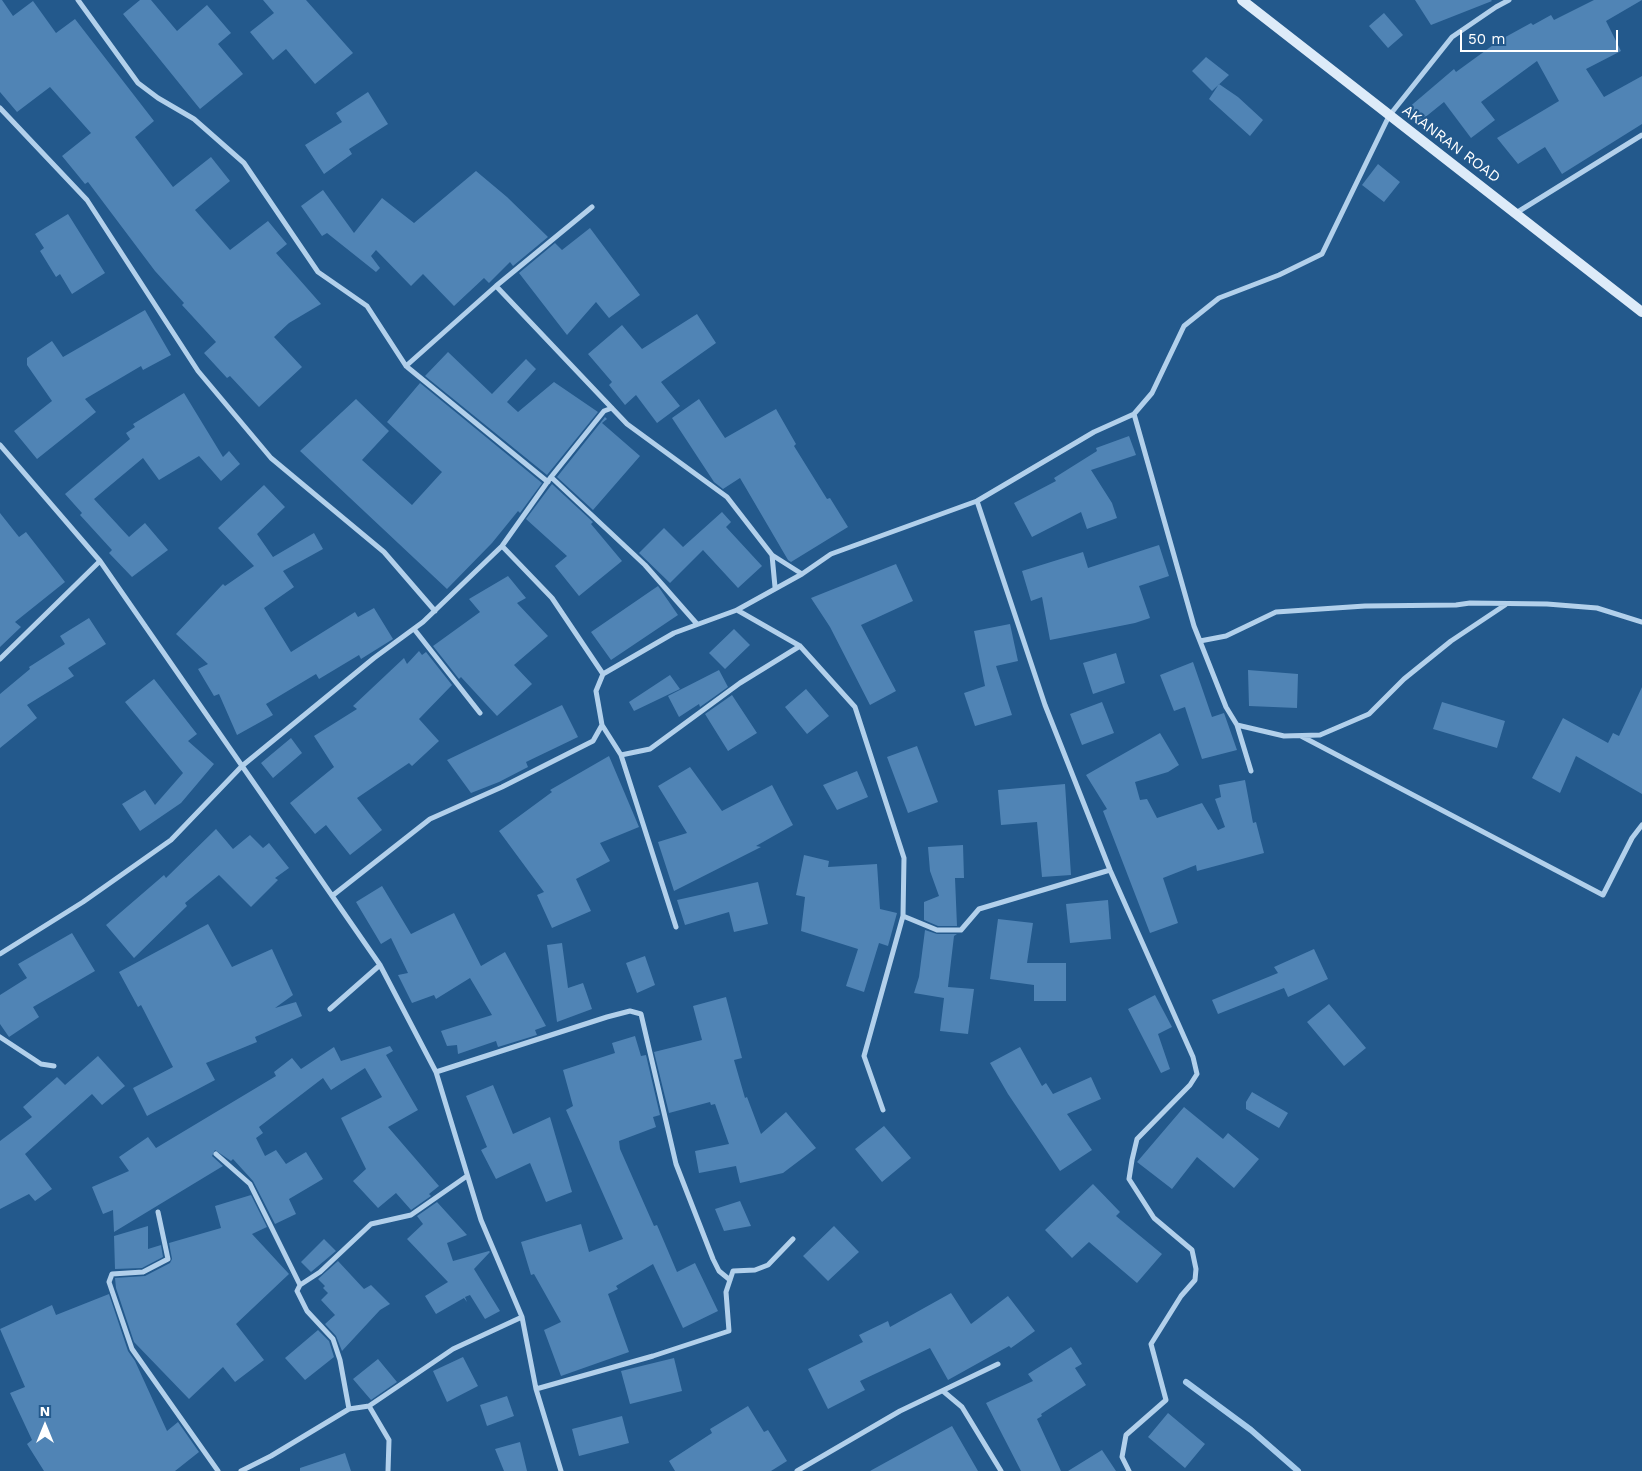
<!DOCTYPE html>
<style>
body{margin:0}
#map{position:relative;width:1642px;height:1471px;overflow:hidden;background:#23598c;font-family:"Work Sans",sans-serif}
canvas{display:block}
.north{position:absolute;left:20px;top:1401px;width:50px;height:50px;-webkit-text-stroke:4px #23598c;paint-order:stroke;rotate:0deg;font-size:14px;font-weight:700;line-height:20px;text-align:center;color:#fff}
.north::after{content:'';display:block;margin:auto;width:18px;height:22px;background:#fff;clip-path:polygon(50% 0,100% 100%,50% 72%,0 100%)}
.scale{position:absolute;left:1460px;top:30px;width:158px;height:22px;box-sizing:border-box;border:2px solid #fff;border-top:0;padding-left:6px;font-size:15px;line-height:18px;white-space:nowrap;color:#fff;-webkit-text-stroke:4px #23598c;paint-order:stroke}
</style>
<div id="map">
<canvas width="1642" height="1471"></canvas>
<div class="north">N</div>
<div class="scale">50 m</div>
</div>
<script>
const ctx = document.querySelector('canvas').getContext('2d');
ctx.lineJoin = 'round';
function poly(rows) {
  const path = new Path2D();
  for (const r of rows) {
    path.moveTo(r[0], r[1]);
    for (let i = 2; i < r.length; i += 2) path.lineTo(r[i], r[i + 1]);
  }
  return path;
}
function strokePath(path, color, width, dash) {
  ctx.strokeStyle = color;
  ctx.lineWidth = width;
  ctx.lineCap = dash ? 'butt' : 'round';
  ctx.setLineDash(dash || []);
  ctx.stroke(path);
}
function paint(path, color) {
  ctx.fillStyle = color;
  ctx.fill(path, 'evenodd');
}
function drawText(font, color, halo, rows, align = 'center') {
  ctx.font = font + ' "Work Sans",sans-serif';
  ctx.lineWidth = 4.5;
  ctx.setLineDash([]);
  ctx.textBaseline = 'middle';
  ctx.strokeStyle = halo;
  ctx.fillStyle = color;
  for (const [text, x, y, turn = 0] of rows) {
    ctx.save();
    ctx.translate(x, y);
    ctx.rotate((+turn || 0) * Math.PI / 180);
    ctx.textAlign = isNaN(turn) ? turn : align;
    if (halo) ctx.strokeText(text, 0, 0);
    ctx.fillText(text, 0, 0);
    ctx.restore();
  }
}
strokePath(poly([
 [1186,1382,1251,1430,1298,1471]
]), '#a6cbec', 6);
paint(poly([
 [0,0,2,0,13,16,33,1,56,33,75,19,154,121,135,137,173,187,211,157,230,181,195,210,230,250,268,221,287,244,276,253,321,304,289,323,274,337,302,367,259,407,230,376,227,378,204,353,216,342,182,305,184,303,155,271,88,182,85,184,62,156,91,133,50,87,17,112,0,92],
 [140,0,151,0,177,31,207,5,231,33,218,44,243,74,200,109,123,14],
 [263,0,306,0,353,53,315,84,286,49,273,60,250,32,274,13],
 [1415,0,1491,0,1492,1,1431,25],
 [1594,0,1642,0,1606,21,1621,51,1586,69,1604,97,1642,76,1642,124,1562,174,1545,147,1518,164,1497,138,1559,101,1537,61,1481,102,1495,120,1471,138,1444,102,1418,123,1407,109,1454,69,1456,72,1500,40,1531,23,1533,25,1551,15,1554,20],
 [1384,13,1403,35,1388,48,1369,26],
 [1206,57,1229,75,1212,91,1192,71],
 [1219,84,1238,97,1263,120,1250,136,1209,99],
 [368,92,388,124,349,149,352,154,324,174,305,145,342,122,336,113],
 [1378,164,1400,182,1384,202,1362,185],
 [476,171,507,197,548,237,513,266,510,262,489,283,484,278,454,306,423,274,411,286,376,250,371,256,380,268,376,272,327,233,322,236,301,206,323,190,354,233,382,198,414,223],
 [68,214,105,273,72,294,60,274,56,277,40,251,44,248,35,234],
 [590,228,640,295,609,318,596,302,567,335,519,273,555,243,562,250],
 [145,310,171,355,143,370,141,366,85,399,96,412,37,459,14,431,52,401,27,365,27,358,52,341,63,357],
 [697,314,716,343,661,382,680,406,657,423,636,395,625,405,609,385,612,382,588,354,622,325,642,349],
 [448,352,492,394,526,359,536,369,507,402,518,412,554,382,598,412,547,475,425,376],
 [420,383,542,483,520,513,518,511,492,543,447,589,300,451,356,399,389,431,362,460,412,505,442,472,387,422],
 [184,393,223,457,229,451,240,464,221,481,199,456,159,480,143,458,94,499,129,537,145,523,168,550,132,577,109,553,112,550,80,515,82,513,65,494,130,439,126,433,135,427,133,424],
 [699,399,725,438,776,409,796,444,794,446,827,499,830,498,848,527,791,562,788,560,740,478,723,489,714,482,672,418],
 [605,417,607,419,602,423,640,456,593,510,557,477],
 [1129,436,1136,455,1091,470,1112,503,1117,518,1087,529,1081,512,1032,537,1014,503,1056,481,1054,478,1097,451,1096,448],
 [552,484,593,522,591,524,622,561,579,596,555,566,567,556,526,519],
 [264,485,285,507,257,534,273,557,314,533,323,549,283,571,294,587,264,608,291,652,355,612,358,617,374,608,393,639,361,659,359,655,319,679,316,674,266,704,273,715,237,735,219,694,214,696,198,669,208,664,176,634,223,584,225,586,254,566,218,528],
 [722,512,731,522,726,527,762,566,738,588,703,550,670,583,639,553,664,528,683,547],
 [0,513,19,537,26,532,65,582,15,622,21,627,0,647],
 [1159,545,1169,576,1139,586,1150,618,1135,623,1050,640,1042,597,1031,601,1022,571,1083,552,1088,568],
 [896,564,913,601,861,625,896,691,870,705,830,627,811,598],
 [508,576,526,598,517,603,548,636,514,665,532,684,497,716,461,677,459,679,433,646,480,612,469,599],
 [658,586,678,615,611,660,591,632],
 [89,618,106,644,68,668,74,676,27,705,37,718,0,748,0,694,30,669,29,667,65,644,60,636],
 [1010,624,1018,661,996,666,1012,715,975,726,964,693,985,686,974,631],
 [734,629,750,645,725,669,709,653],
 [419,651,422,655,426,652,452,685,419,719,439,741,412,766,409,763,357,798,382,830,350,855,326,825,315,834,290,803,334,767,314,736,357,709,353,706,404,658,407,664],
 [1116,653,1125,683,1093,694,1083,663],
 [1193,662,1212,717,1224,713,1237,750,1202,759,1185,707,1174,711,1160,675],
 [719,670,728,687,700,707,699,704,679,717,668,696],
 [1248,670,1298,674,1297,708,1249,706],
 [670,675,680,689,634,711,629,702],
 [154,679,197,734,188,741,214,764,181,803,140,831,122,804,145,790,155,805,183,773,125,702],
 [1642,687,1642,794,1576,756,1560,793,1532,778,1563,718,1608,743,1613,733,1619,736],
 [806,689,829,716,807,734,785,707],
 [732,695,757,733,728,751,705,714],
 [1102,702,1114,733,1082,745,1070,714],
 [1442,702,1505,721,1497,748,1433,729],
 [562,705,578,737,526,762,528,767,499,782,471,793,447,760],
 [1160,733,1179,765,1168,772,1135,782,1140,800,1147,799,1157,818,1202,803,1218,830,1225,827,1215,799,1221,797,1219,785,1245,780,1253,823,1256,822,1264,853,1197,871,1196,865,1163,878,1178,923,1150,933,1103,811,1107,809,1086,775],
 [291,738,302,753,273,778,261,763],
 [917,746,938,802,908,813,887,757],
 [609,756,639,827,600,843,610,861,576,879,591,911,552,928,537,895,544,892,499,831,552,792,550,790],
 [690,767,722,811,772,785,793,825,756,846,761,847,674,891,658,842,687,833,658,786],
 [857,771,868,797,837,810,823,785],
 [1065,784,1071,875,1042,877,1037,822,1001,825,998,790],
 [216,829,233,849,250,835,263,848,269,843,289,868,275,878,278,880,251,907,219,875,185,903,187,906,134,958,106,925,164,875,166,878],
 [963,845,964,878,955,878,957,926,938,926,924,920,924,902,939,896,930,871,928,847],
 [804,855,829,861,828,867,877,864,880,909,897,913,888,946,879,943,864,992,846,986,858,949,801,931,805,897,796,895],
 [758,882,768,924,734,932,729,912,685,925,677,900],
 [382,886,411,934,454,913,481,966,505,952,546,1026,535,1030,537,1035,498,1047,496,1041,458,1054,457,1045,447,1046,441,1031,492,1015,470,978,436,999,434,995,412,1003,398,975,408,973,391,938,381,944,356,902],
 [1108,900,1111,939,1070,943,1066,904],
 [998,919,1033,923,1027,963,1066,963,1066,1001,1034,1001,1034,985,990,979],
 [208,924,232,967,272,949,293,995,275,1008,296,1002,302,1016,255,1037,257,1042,206,1063,215,1080,147,1116,133,1088,173,1067,141,1005,138,1007,119,972],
 [925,930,937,934,957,934,954,936,948,987,974,989,968,1034,940,1031,944,998,914,993,919,977],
 [72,933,95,971,33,1007,39,1017,9,1037,0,1024,0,995,27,978,18,964],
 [562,943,568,988,583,983,592,1009,557,1022,547,945],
 [1314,949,1328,979,1288,997,1284,988,1218,1014,1212,1000,1278,973,1274,967],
 [645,956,655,985,637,993,626,963],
 [1155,995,1172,1027,1158,1034,1170,1069,1161,1073,1128,1009],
 [726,997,742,1058,734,1060,745,1098,747,1097,761,1134,786,1112,816,1148,783,1173,740,1183,736,1166,699,1173,695,1151,729,1144,715,1104,711,1105,710,1102,669,1113,654,1052,702,1040,693,1006],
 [1329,1004,1366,1048,1344,1066,1307,1022],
 [635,1036,641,1056,646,1055,660,1115,653,1117,656,1127,619,1141,620,1149,654,1226,657,1225,677,1272,695,1263,718,1311,683,1328,653,1264,616,1286,618,1289,608,1294,629,1352,561,1376,544,1330,561,1322,534,1274,531,1275,521,1242,581,1224,589,1252,623,1239,566,1110,573,1106,563,1070,615,1053,612,1043],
 [390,1046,393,1051,386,1055,418,1110,388,1127,439,1186,429,1194,431,1196,411,1210,396,1193,378,1208,353,1181,366,1169,341,1118,382,1097,365,1068,331,1090,323,1078,259,1127,263,1133,256,1138,265,1156,276,1150,286,1164,306,1152,323,1179,289,1199,296,1214,275,1224,253,1181,233,1159,231,1161,215,1150,212,1156,223,1166,114,1232,113,1210,103,1214,92,1187,129,1171,119,1157,148,1137,156,1148,276,1076,274,1072,292,1058,301,1069,334,1047,341,1061],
 [1020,1047,1042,1086,1046,1083,1053,1094,1091,1077,1101,1099,1067,1114,1092,1150,1060,1171,1008,1094,990,1063],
 [98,1056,125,1086,102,1105,92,1094,25,1154,52,1189,35,1201,29,1194,0,1209,0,1141,32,1117,23,1107,57,1077,65,1085],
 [493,1085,513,1134,550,1117,572,1192,546,1202,530,1163,496,1179,481,1150,487,1147,466,1096],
 [1252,1092,1288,1113,1279,1128,1246,1109,1246,1102],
 [1184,1107,1223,1139,1228,1133,1259,1159,1234,1188,1197,1157,1172,1189,1137,1162],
 [884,1126,911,1158,882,1182,855,1149],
 [1093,1184,1120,1212,1116,1216,1162,1254,1137,1283,1089,1242,1072,1258,1045,1230],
 [251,1195,267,1227,252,1234,289,1274,236,1324,264,1360,235,1382,223,1367,189,1399,134,1342,116,1288,115,1278,145,1276,170,1263,172,1259,169,1243,221,1228,215,1206],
 [740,1201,751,1226,724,1231,715,1209],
 [437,1202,467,1235,447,1243,453,1261,489,1251,490,1252,474,1269,500,1311,485,1319,470,1295,465,1297,467,1302,464,1298,436,1314,425,1296,448,1282,407,1239,423,1224,417,1216],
 [148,1226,148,1249,161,1245,163,1257,142,1268,115,1269,114,1236],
 [834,1226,859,1252,828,1281,803,1256],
 [324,1239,336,1251,311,1272,301,1262],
 [338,1261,364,1289,371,1285,390,1304,380,1310,342,1351,336,1336,325,1324,335,1315,321,1300,328,1293,323,1288,325,1286,318,1279],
 [951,1293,971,1324,1008,1296,1035,1331,1011,1348,1009,1346,948,1380,930,1348,860,1381,865,1390,828,1409,808,1369,863,1342,859,1335,888,1321,890,1327],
 [109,1294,128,1351,135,1361,167,1431,178,1422,199,1452,175,1471,44,1471,27,1444,32,1440,10,1393,25,1387,0,1329,52,1305,56,1315],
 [318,1330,329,1341,334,1357,305,1380,285,1358],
 [1071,1347,1082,1364,1075,1368,1086,1385,1041,1414,1042,1416,1037,1419,1061,1471,1021,1471,986,1403,1033,1381,1028,1374],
 [463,1357,478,1386,447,1402,433,1371],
 [674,1358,682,1391,630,1404,621,1371],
 [378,1359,397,1382,371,1400,353,1379],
 [507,1396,514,1416,487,1426,480,1405],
 [748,1406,764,1432,768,1430,787,1461,771,1471,675,1471,669,1461,712,1433,710,1429],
 [1168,1413,1205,1444,1185,1468,1148,1437],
 [622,1416,629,1443,579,1456,572,1429],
 [952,1426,978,1471,870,1471,939,1433],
 [520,1442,527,1471,504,1471,495,1449],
 [1102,1450,1116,1471,1068,1471],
 [345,1453,351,1471,300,1471,300,1468]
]), '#5084b5');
strokePath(poly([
 [78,0,138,83,158,98,194,119,244,163,318,272,367,306,406,366,548,482],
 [0,108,87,200,198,371,271,458,384,552,435,611],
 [1516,213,1642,135],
 [496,286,627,424,727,497,772,555,802,574],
 [406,366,496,286,592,207],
 [1134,414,1194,626,1226,707,1237,725,1251,771],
 [0,445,100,561,380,965,436,1072,481,1220,522,1317,536,1389,561,1471],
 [551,477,645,565,697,624],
 [977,501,1045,705,1110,870,1193,1057,1197,1074,1190,1085,1137,1139,1132,1160,1129,1179,1154,1218,1192,1250,1196,1269,1195,1280,1181,1296,1151,1344,1166,1400,1126,1435,1122,1457,1129,1471],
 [502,546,552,598,603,674],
 [772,555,775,587],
 [737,610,800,646,855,707,904,858,903,916,864,1056,883,1110],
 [414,629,480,713],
 [1200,641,1226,636,1276,612,1365,606,1456,605,1470,603,1547,604,1597,608,1642,622],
 [0,659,100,561],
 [602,725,621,755,650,749,740,683,800,646],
 [1237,725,1284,736,1320,735,1369,714,1404,679,1451,641,1505,605],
 [1301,736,1603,895,1632,838,1642,825],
 [621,755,676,927],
 [332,896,430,819,502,787,593,741,602,725,596,691,603,674,674,633,737,610,802,574,831,554,977,501,1094,432,1134,414,1152,393,1184,326,1219,298,1279,275,1322,254,1389,116,1452,37,1496,7,1509,0],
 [903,916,937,930,961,930,979,909,1110,870],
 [0,954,83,902,171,840,242,766,374,658,423,622,502,546,551,477,604,411,612,408],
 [330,1009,380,965],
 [0,1037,41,1064,54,1066],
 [436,1072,607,1017,630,1011,641,1014,676,1164,713,1259,719,1271,730,1280],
 [216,1154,250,1184,300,1285,297,1291,307,1311,333,1339,340,1360,349,1409],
 [158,1212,168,1259,143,1272,112,1274,109,1282,132,1349,218,1471],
 [300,1285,320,1272,371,1224,411,1215,467,1176],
 [536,1389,653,1356,729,1331,726,1292,733,1271,755,1270,768,1265,793,1239],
 [943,1391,962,1407,1001,1471],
 [369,1406,389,1440,388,1471],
 [241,1471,271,1456,349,1409,369,1406,453,1349,522,1317],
 [797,1471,900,1411,998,1364]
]), '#b2d0eb', 5);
strokePath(poly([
 [1242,0,1642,312]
]), '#ddebf9', 10);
drawText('15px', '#fff', '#23598c', [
 ["AKANRAN ROAD",1451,144,37]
]);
</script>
